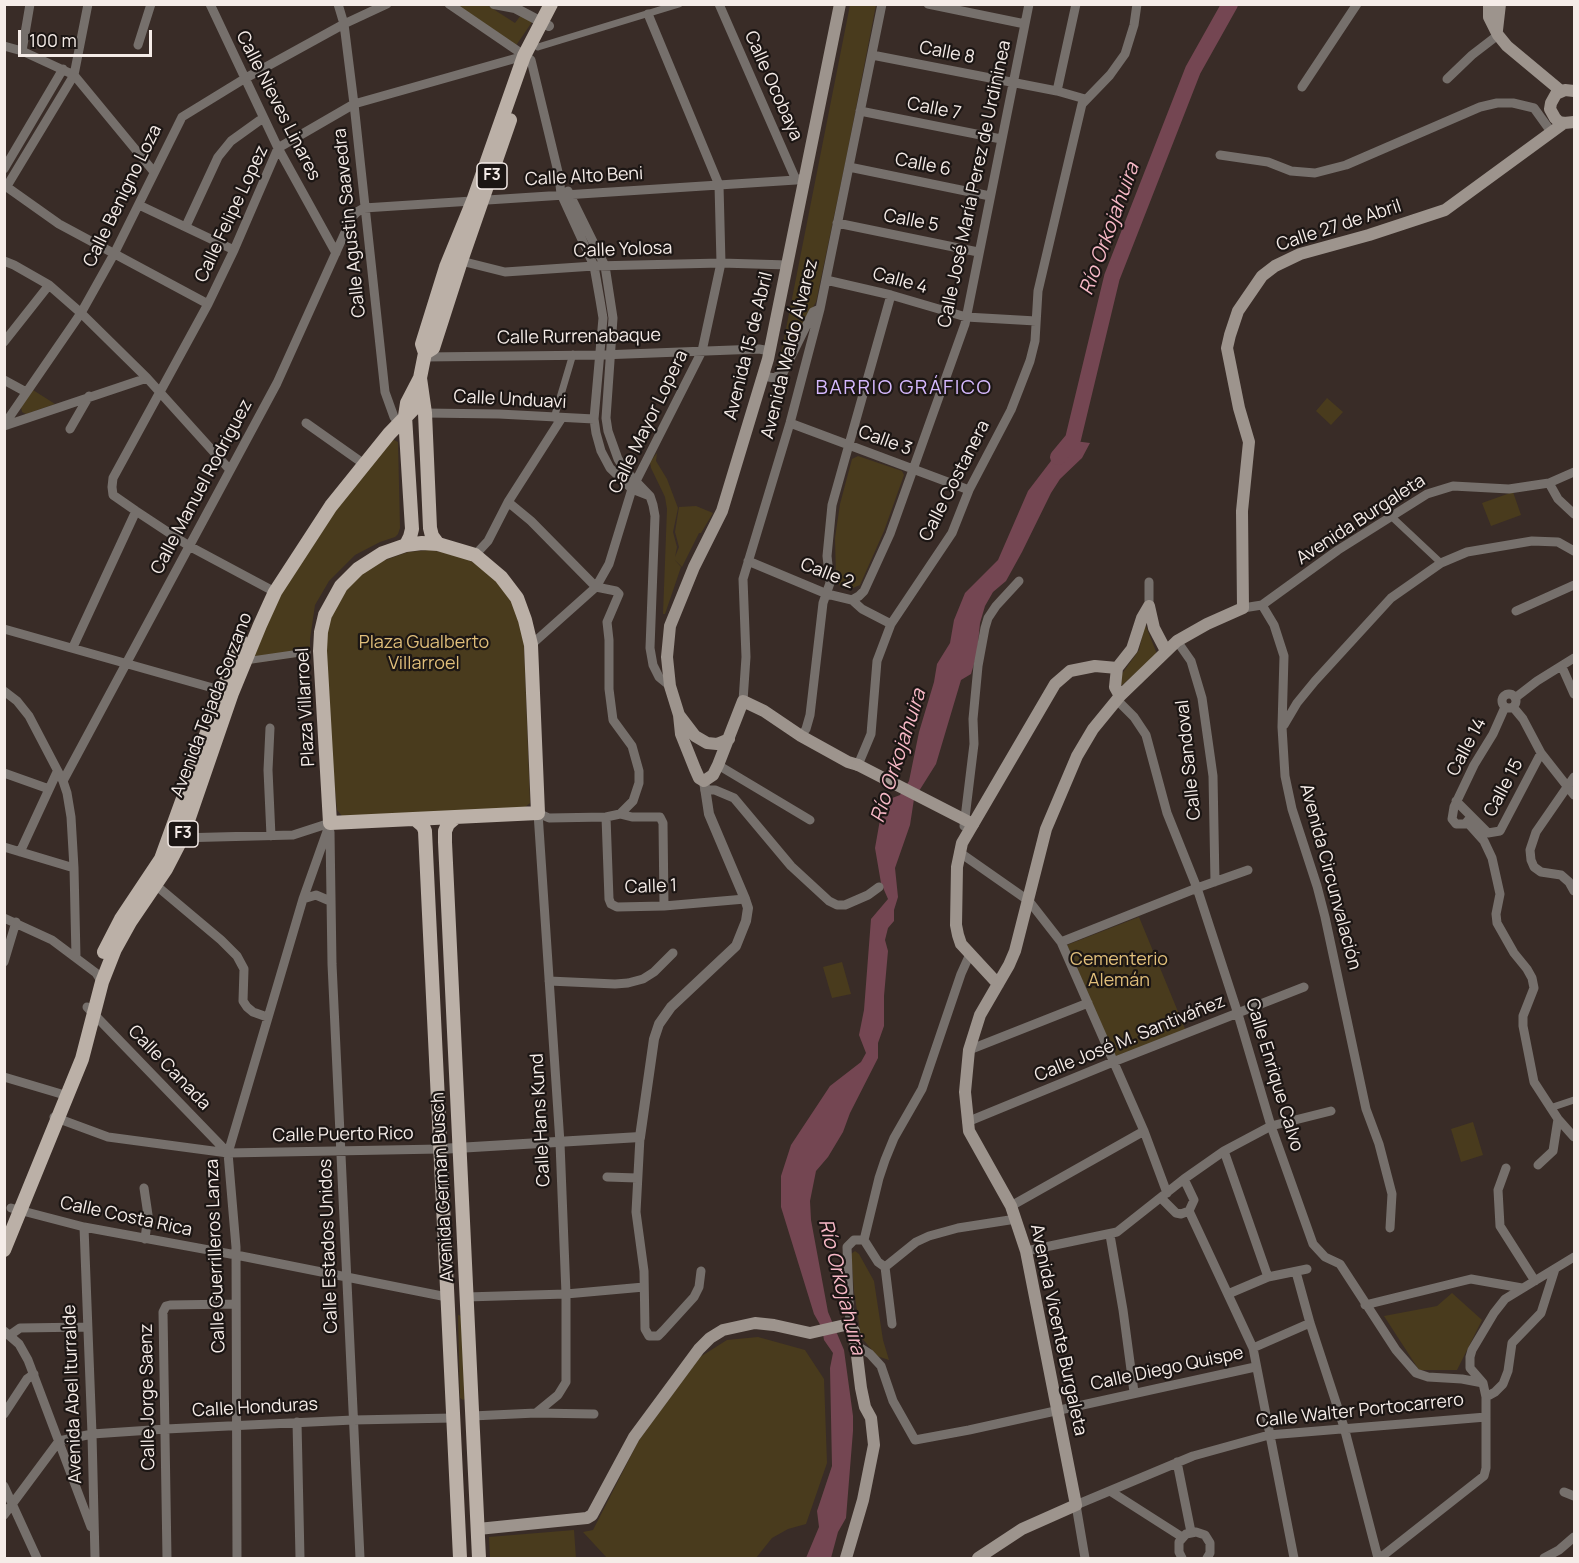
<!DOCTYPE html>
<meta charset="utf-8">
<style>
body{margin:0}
#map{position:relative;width:1579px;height:1563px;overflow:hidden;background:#392c27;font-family:Manrope,sans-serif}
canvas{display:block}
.frame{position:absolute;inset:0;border:6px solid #f5ece8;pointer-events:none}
.scale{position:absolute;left:18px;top:30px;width:134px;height:27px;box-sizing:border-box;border:3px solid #f5ece8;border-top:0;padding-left:8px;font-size:18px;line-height:21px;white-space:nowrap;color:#f5ece8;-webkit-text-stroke:4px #1c1614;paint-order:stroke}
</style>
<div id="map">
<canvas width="1579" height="1563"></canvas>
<div class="frame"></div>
<div class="scale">100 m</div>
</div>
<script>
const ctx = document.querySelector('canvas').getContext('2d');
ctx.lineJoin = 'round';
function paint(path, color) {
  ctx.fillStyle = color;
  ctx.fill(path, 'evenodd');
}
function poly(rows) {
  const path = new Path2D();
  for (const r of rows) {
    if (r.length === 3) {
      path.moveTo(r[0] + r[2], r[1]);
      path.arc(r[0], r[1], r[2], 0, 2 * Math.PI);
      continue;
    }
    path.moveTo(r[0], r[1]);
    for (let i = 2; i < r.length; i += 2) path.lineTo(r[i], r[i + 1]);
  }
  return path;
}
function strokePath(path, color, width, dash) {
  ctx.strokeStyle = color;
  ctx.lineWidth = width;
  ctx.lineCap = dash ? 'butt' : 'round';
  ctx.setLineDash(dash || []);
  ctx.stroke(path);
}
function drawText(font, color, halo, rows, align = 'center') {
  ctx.font = font + ' Manrope,sans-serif';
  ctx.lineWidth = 4.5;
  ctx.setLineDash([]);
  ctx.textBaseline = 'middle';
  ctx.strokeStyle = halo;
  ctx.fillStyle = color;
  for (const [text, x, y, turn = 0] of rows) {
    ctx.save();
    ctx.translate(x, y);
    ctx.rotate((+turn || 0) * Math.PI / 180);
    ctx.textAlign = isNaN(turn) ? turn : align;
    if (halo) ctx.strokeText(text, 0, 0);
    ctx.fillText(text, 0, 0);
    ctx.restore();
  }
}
paint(poly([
 [457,5,487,5,515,23,521,15,532,22,515,47],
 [850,5,876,5,846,159,816,302,804,322,782,369,776,373,783,344],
 [33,390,55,404,26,414,22,412,21,407],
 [1327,398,1343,412,1331,425,1316,411],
 [392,439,398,442,400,528,398,534,395,537,380,542,355,555,329,581,315,605,310,639,310,655,248,664,274,604,336,510],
 [657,453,656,461,667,479,678,508,673,532,677,547,675,557,679,547,675,532,679,507,696,506,713,513,701,533,699,533,682,567,674,559,681,567,665,614,663,614,667,509,665,497,651,468,650,462],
 [858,456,902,471,904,475,884,531,860,585,848,590,840,586,836,578,835,538,840,504,852,459],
 [1513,492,1521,515,1491,526,1482,503],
 [429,550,442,552,465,558,479,565,492,576,513,602,522,630,524,645,530,803,517,814,342,816,337,810,322,653,328,617,349,583,377,563,408,552],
 [1145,624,1157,654,1121,686,1119,678,1139,650],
 [1139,917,1186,1031,1116,1060,1067,945],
 [842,962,851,994,832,998,823,967],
 [1473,1122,1483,1155,1461,1162,1451,1129],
 [855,1251,859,1254,874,1281,883,1340,889,1360,877,1356,861,1337,854,1291,851,1254],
 [1452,1293,1482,1320,1457,1370,1419,1370,1384,1316,1437,1306],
 [458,1315,462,1316,465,1399,463,1400,460,1398],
 [758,1337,805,1350,824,1379,827,1463,806,1524,788,1529,772,1538,756,1558,607,1558,583,1532,593,1530,639,1440,700,1357,727,1340],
 [574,1530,576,1558,490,1558,489,1537]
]), '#493b1d');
paint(poly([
 [1067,440,1090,443,1082,458,1060,479,1051,493,1022,552,1006,581,993,592,985,606,980,623,977,654,971,674,961,680,936,764,914,799,910,825,895,868,898,897,894,910,894,921,888,928,885,940,888,951,884,996,884,1026,878,1043,878,1058,850,1113,843,1132,828,1157,816,1171,810,1201,811,1220,828,1312,844,1350,853,1416,853,1431,846,1518,838,1532,831,1558,806,1558,819,1527,817,1511,832,1466,830,1368,833,1353,824,1340,822,1328,814,1314,781,1207,781,1176,791,1145,830,1086,861,1062,866,1053,859,1035,864,1010,871,919,888,899,881,883,875,848,881,814,887,800,900,795,909,781,919,732,934,682,937,664,950,643,954,620,965,593,998,560,1028,491]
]), '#744652');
strokePath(poly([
 [1058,457,1073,439,1112,277,1193,70,1230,4]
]), '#744652', 16);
strokePath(poly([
 [538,47,679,4],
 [554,418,573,354],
 [1392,517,1441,563],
 [245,661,307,652],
 [1550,1108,1574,1100]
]), '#76706c', 7);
strokePath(poly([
 [210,4,278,148,336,253],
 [338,4,344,24,354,104,385,392,394,417,401,427],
 [449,4,531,60,559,176,561,194,594,266,600,300,603,318,594,419,596,433,601,451,610,468,632,489,650,496],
 [719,4,796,180],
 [928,4,1025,24],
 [138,45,151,4],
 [4,46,22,51,74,75,154,172],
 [22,51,30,4],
 [872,55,1057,91,1085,99],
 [1447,79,1472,55,1498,35],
 [1302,87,1357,4],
 [1057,91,1076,4],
 [860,111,1001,139],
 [1220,155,1268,162,1291,171,1315,173,1346,165,1480,107,1497,103,1513,103,1534,108,1552,133],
 [849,167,990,196],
 [4,169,63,69],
 [4,185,59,224,208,304],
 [7,186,74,75,88,4],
 [568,191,605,266,613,318,606,418,608,431,618,459,625,470,650,496,653,505,655,516,650,648,653,665,659,677,670,686],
 [139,205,234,250],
 [837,223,978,252],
 [186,226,218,157,231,141,263,118],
 [4,261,14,265,49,285,81,313,147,378,230,470],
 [461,261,505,272,594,266,721,263,788,265],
 [826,280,891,295,966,317,1036,321],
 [4,342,49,285],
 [424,357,601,355,759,349,770,351],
 [764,376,774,378,783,373,813,312,820,309],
 [4,380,26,392],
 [425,413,499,414,594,419],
 [306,423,364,464],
 [790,423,969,490],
 [4,425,81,313,114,254,182,117,244,79,344,24,387,4],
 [4,426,147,378],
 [70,429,89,396],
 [1549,483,1558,499,1574,514],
 [508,502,531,521,596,587,616,591,619,594,607,622,609,640,609,689,613,720,632,746,639,771,639,783,633,801,620,814,606,817,549,818,538,813,560,1143,566,1294,566,1382,558,1395,536,1413],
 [475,555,488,541,508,502,561,419],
 [748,561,827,594,852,600,862,609,891,624],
 [1149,582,1149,606],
 [275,592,189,546,136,511,113,495,112,487,113,478,208,304,234,250,278,148,354,104,524,56],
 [852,600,859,596,864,591,890,534,965,324,1029,4],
 [1262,605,1274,625,1284,656,1282,727,1285,776,1292,809,1317,886,1325,917,1366,1109,1379,1144,1392,1194,1390,1228],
 [1243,608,1262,605,1338,550,1427,494,1453,486,1509,489,1549,483,1574,472],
 [1516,611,1574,585],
 [4,629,227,692],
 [1177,641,1191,661,1202,698,1213,776,1215,882],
 [531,645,596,587,609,564,632,489,702,351,721,263,719,185,648,14],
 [73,647,136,511],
 [1562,667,1574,694],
 [4,691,17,701,29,716,63,781,67,793,71,817,74,868,76,957],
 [1509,701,7],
 [1515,698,1537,681,1574,658],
 [1117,700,1134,717,1146,735,1167,813,1197,888,1238,1014,1271,1126,1313,1244,1325,1257,1340,1264,1396,1350,1416,1373,1428,1377,1462,1379,1483,1383],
 [743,701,746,657,743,579,790,423,820,309,882,4],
 [1513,707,1523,719,1541,753,1574,795],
 [1284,725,1297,703,1315,681,1391,598,1441,563,1467,552,1532,541,1558,542,1574,551],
 [270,728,268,770,271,836],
 [801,736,806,729,810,715,823,603,830,583,827,556,832,505,891,295],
 [718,765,810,820],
 [858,765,871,734,877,661,891,624,952,533,969,490,1011,410,1030,361,1035,341,1038,291,1082,104,1110,75,1125,54,1134,25,1137,4],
 [4,773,49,789],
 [1574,777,1536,832,1530,850,1531,860,1534,867,1541,872,1561,875,1569,882,1574,891],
 [63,781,277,383,352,217,357,212,364,208,796,180,806,177],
 [705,790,715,790,734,798,791,866,829,901,837,905,845,905,868,895,879,887],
 [1456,801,1488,833,1500,831,1541,753],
 [620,814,632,817,660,817,663,823,664,906],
 [606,817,609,899,611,904,617,907,664,906,745,899],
 [1471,817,1465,824,1456,824,1452,819,1454,807,1474,765,1493,734,1505,707],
 [1467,822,1484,841,1492,858,1500,894,1496,914,1497,923,1514,953,1527,969,1532,978,1534,988,1523,1016,1523,1026,1534,1082,1558,1119,1574,1137],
 [964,826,974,744,973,719,978,666,985,628,988,618,996,606,1019,581],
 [330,832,332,964,360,1558],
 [178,838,293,835,330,823],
 [4,847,74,868],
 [20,852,57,772],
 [959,852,1029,901,1061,942,1144,1131,1167,1193],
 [152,882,221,940,237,956,244,969,243,1001,247,1007,253,1012,267,1017],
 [303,899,316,895,330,901],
 [4,918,52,940,96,973,102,982],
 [1061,942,1197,888,1248,870],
 [4,962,16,922],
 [549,981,615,984,628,983,643,979,654,972,673,953],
 [87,1007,228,1153],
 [969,1050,1088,1003],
 [4,1077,68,1096],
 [54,1117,108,1137,228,1153,440,1149],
 [967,1122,1113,1062,1304,987],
 [640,1137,636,1212,644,1271,645,1329,649,1336,658,1336,663,1331,694,1297,699,1287,701,1271],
 [1224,1151,1268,1277],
 [1538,1165,1553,1151,1558,1119],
 [1506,1168,1498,1190,1500,1226,1535,1281],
 [607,1177,637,1178],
 [144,1188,148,1215,145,1239],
 [1161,1198,1176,1213,1181,1214,1189,1211,1194,1200,1184,1179],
 [1011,1206,1144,1131],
 [11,1208,84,1227,236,1255,447,1297],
 [1189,1211,1253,1348,1294,1558],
 [84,1227,92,1434,95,1558],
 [1110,1235,1123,1310,1134,1392],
 [1026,1251,1117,1232,1184,1179,1224,1151,1271,1126,1331,1111],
 [885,1267,916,1242,929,1236,958,1228,1016,1219],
 [1296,1272,1310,1323,1344,1427,1378,1558],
 [1228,1294,1268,1277,1307,1269],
 [466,1297,566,1294,644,1287],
 [1365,1305,1471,1279,1522,1288],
 [892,1324,885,1267,878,1262,864,1240,879,1178,885,1160,894,1138,922,1089,961,974,970,954],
 [850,1326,847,1247,854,1240,864,1240],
 [4,1331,19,1344,28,1360,91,1527],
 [10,1335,20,1328,87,1327],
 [856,1345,870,1354,881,1366,893,1401,915,1440,969,1430,1255,1367],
 [1253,1348,1310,1323],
 [1486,1397,1495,1392,1503,1384,1508,1371,1512,1343,1541,1313,1555,1269],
 [4,1414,27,1379,34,1374],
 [472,1416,536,1413,594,1414],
 [297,1422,300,1558],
 [59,1441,92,1434,166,1429,353,1420,453,1418],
 [1177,1462,1191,1532],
 [4,1486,37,1558],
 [1110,1491,1182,1537],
 [1564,1492,1574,1496],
 [4,1515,59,1441],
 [167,1558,163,1312,166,1306,170,1305,235,1304],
 [237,1558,236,1247,228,1153,303,899,330,823],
 [1085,1558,1076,1505,1193,1456,1269,1435,1486,1417],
 [1182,1558,1179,1552,1179,1542,1186,1534,1196,1532,1205,1535,1210,1543,1210,1553,1207,1558],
 [1380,1558,1484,1476,1486,1468,1486,1397,1483,1383,1470,1368,1470,1357,1472,1350,1494,1313,1505,1299,1574,1257],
 [1544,1558,1559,1550,1574,1537]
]), '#76706c', 9);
strokePath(poly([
 [494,4,515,8,549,26],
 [440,1149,640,1137,654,1039,659,1024,671,1007,736,946,746,921,748,908,745,899,709,814,704,781]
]), '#76706c', 10);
strokePath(poly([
 [840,4,768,359,722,511,694,567,670,626,667,657,670,686,679,715,681,734,695,769,699,778,704,781,713,775,718,765,743,701,764,711,801,736,848,762,858,765],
 [1489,4,1489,17,1498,35,1507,46,1561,91],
 [1497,30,1500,4],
 [1574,91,1565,90,1556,94,1551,103,1550,109,1555,118,1559,122,1564,123,1574,122],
 [1149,606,1154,628,1166,651],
 [1120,696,1115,687,1117,668,1132,649,1142,618,1149,606],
 [679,715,695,736,707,743,717,744,729,739],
 [998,984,961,944,958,935,956,925,957,867,962,843,1055,684,1070,671,1095,666,1117,668],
 [478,1529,587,1518,592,1515,634,1437,699,1349,710,1338,723,1330,755,1323,774,1325,810,1333,845,1325,850,1326,854,1331,861,1388,865,1407,871,1418,874,1445,863,1500,846,1558],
 [978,1558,1022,1529,1076,1505,1026,1251,1011,1206,969,1131,965,1092,969,1050,980,1015,1009,965,1015,951,1046,829,1077,756,1093,729,1120,696,1177,641,1207,624,1243,608,1242,511,1249,442,1239,408,1227,348,1230,335,1238,311,1262,276,1275,266,1300,254,1369,235,1445,210,1564,123]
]), '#9d948d', 12);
strokePath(poly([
 [425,353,433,348,461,261,510,120],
 [422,543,438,544,475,555,501,577,517,598,525,620,531,645,538,813,330,823,320,651,321,632,325,615,341,586,358,569,383,553,406,545,422,543],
 [438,544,432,536,430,528,425,413,420,378,425,353,422,344,446,267,473,201,524,56,551,4],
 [406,545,410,537,412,529,405,416,407,403,420,378],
 [455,818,448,824,445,831,445,842,479,1558],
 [416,820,423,826,425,831,460,1558],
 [104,952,121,919,161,859,222,691,242,642],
 [4,1250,82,1059,102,982,115,949,130,922,166,869,182,838,232,693,260,625,275,592,331,506,389,434,422,400]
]), '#bbb0a7', 14);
strokePath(poly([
 [858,765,973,824]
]), '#9d948d', 12);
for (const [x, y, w] of [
 [492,176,30],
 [183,834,30]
]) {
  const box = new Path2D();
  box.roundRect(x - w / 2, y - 13, w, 26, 4.5);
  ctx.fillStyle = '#1c1614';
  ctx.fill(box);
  strokePath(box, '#f5ece8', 1.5);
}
drawText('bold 16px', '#f5ece8', null, [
 ["F3",492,176],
 ["F3",183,834]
]);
drawText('18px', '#f5ece8', '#1c1614', [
 ["Calle 8",947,53,11],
 ["Calle Ocobaya",773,86,66],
 ["Calle Nieves Linares",278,106,63],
 ["Calle 7",934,109,11],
 ["Calle 6",923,165,11],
 ["Calle Alto Beni",584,177,-3],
 ["Calle José María Perez de Urdininea",975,184,-78],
 ["Calle Benigno Loza",123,196,-64],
 ["Calle Felipe Lopez",232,214,-65],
 ["Calle 5",911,221,11],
 ["Calle Agustin Saavedra",350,223,-96],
 ["Calle 27 de Abril",1339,226,-18],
 ["Calle Yolosa",623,250,-2],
 ["Calle 4",900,281,15],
 ["Calle Rurrenabaque",579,337,-1],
 ["Avenida 15 de Abril",749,346,-76],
 ["Avenida Waldo Álvarez",790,349,-76],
 ["Calle Unduavi",510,400,3],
 ["Calle Mayor Lopera",649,422,-64],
 ["Calle 3",885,441,20],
 ["Calle Costanera",955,481,-63],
 ["Calle Manuel Rodriguez",202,487,-62],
 ["Avenida Burgaleta",1361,520,-33],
 ["Calle 2",827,574,21],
 ["Avenida Tejada Sorzano",212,705,-69],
 ["Plaza Villarroel",306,707,-93],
 ["Calle 14",1467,747,-62],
 ["Calle Sandoval",1189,760,-96],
 ["Calle 15",1504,788,-62],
 ["Avenida Circunvalación",1330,877,75],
 ["Calle 1",651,887,-2],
 ["Calle José M. Santiváñez",1130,1039,-22],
 ["Calle Canada",169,1068,46],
 ["Calle Enrique Calvo",1274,1075,73],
 ["Calle Hans Kund",541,1120,-93],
 ["Calle Puerto Rico",343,1135,-1],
 ["Avenida German Busch",443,1187,-93],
 ["Calle Costa Rica",126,1217,12],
 ["Calle Estados Unidos",329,1246,-92],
 ["Calle Guerrilleros Lanza",216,1256,-92],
 ["Avenida Vicente Burgaleta",1058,1330,78],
 ["Calle Diego Quispe",1167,1369,-12],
 ["Avenida Abel Iturralde",73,1394,-92],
 ["Calle Jorge Saenz",148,1397,-91],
 ["Calle Honduras",255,1408,-3],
 ["Calle Walter Portocarrero",1360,1411,-6]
]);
drawText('18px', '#e0be7a', '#1c1614', [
 ["Plaza Gualberto",424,643],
 ["Villarroel",424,664],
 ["Cementerio",1119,960],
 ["Alemán",1119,981]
]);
drawText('italic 20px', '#f7b8c6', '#1c1614', [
 ["Río Orkojahuira",1110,229,-70],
 ["Río Orkojahuira",899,756,-72],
 ["Río Orkojahuira",841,1287,76]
]);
ctx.letterSpacing = '1.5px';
drawText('20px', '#d5b8fd', '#1c1614', [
 ["BARRIO GRÁFICO",904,388]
]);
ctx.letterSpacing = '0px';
</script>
